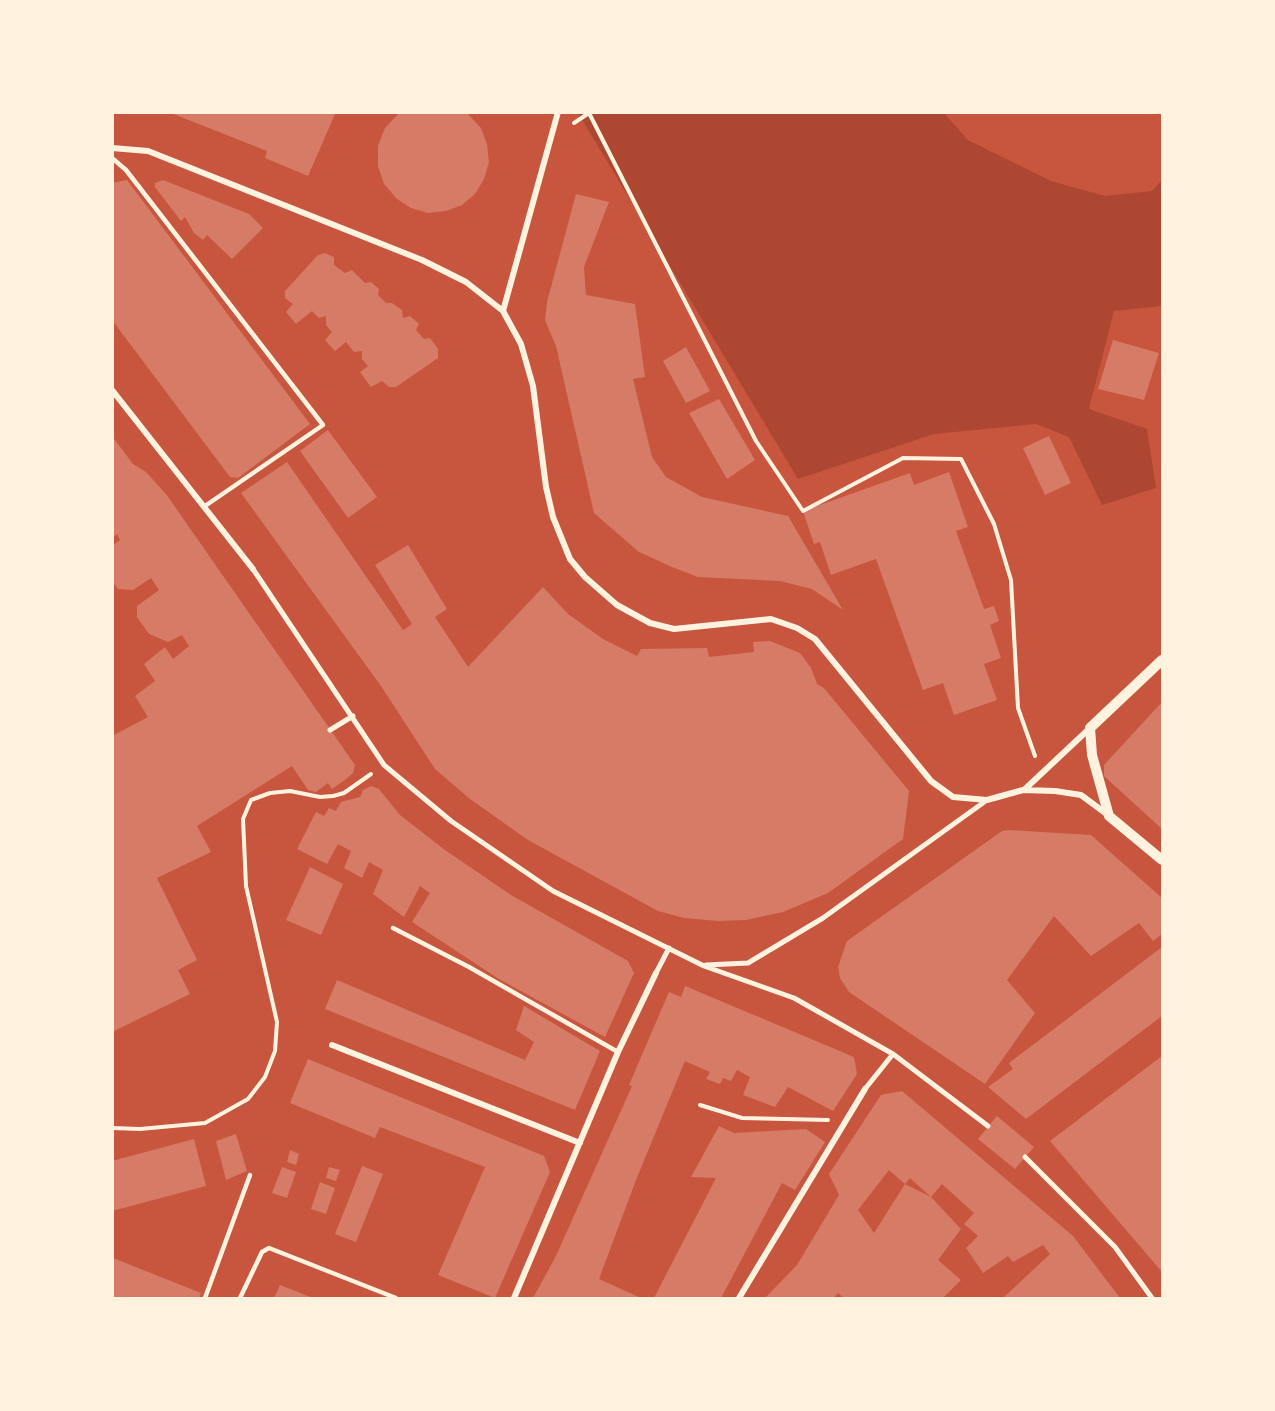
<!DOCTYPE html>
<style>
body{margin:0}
#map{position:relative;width:1275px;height:1411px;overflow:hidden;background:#c8553d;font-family:Signika,sans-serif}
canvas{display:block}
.frame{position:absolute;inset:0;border:114px solid #fff3e0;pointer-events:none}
</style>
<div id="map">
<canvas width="1275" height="1411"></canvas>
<div class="frame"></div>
</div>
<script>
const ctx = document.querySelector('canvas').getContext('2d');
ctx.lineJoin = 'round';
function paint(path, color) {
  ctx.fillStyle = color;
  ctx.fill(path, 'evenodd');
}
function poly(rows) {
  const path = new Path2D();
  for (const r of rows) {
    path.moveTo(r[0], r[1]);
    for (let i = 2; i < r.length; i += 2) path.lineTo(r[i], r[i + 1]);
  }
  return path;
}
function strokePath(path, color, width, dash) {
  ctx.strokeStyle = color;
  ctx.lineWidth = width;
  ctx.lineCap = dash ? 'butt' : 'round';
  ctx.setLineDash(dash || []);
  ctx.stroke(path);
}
paint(poly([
 [578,113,944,113,968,140,1051,181,1105,196,1152,191,1162,180,1162,306,1114,311,1089,409,1147,429,1156,488,1102,505,1069,437,1036,424,934,434,798,479]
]), '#ae4732');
paint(poly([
 [332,112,335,114,308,176,265,158,267,151,171,113],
 [400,112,466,112,481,128,487,144,489,162,484,179,475,194,462,205,446,211,428,213,411,208,397,199,384,184,378,166,378,146,385,128],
 [127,180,310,424,238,478,230,477,112,320,112,183],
 [163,180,249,214,263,228,232,259,207,235,203,240,194,233,185,217,181,221,155,187,155,183],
 [576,194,609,202,584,267,586,295,635,304,645,377,633,379,652,457,666,477,702,497,788,516,843,610,812,589,780,581,698,577,672,567,639,552,594,513,556,346,545,320,547,302],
 [325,253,334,257,334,265,345,273,352,270,365,283,371,282,379,289,378,295,386,303,392,303,402,310,403,318,410,316,419,324,416,330,424,339,430,338,438,349,438,358,396,387,389,387,382,381,371,387,360,372,368,366,362,359,362,351,354,352,346,342,335,351,325,340,332,332,326,325,326,316,319,318,312,311,296,324,286,312,293,304,285,298,285,291,318,255],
 [1113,340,1159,353,1144,400,1098,389],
 [686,347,710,391,686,403,663,361],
 [719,399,755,460,727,479,689,413],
 [328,430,377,497,348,518,300,451],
 [112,436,133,464,146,472,166,494,355,765,353,773,346,779,332,789,328,783,316,792,308,790,292,766,197,826,211,852,157,878,197,960,178,970,190,994,112,1032,112,736,148,717,135,696,155,681,144,664,165,647,173,659,189,646,182,635,168,642,149,634,137,617,137,606,159,590,151,578,133,590,118,589,112,581,112,546,120,540,117,534,112,538],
 [1049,436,1071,483,1045,495,1023,448],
 [287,462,403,630,412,624,375,565,408,545,447,609,435,617,468,667,543,587,568,614,603,639,637,656,641,649,707,648,709,657,754,652,753,642,770,641,800,653,811,668,817,684,824,688,909,791,903,839,828,893,783,912,746,920,718,921,684,918,658,911,528,840,470,799,435,769,381,686,241,493],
 [949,472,968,527,956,531,984,609,994,606,999,621,990,625,1001,658,984,664,997,700,954,715,943,683,923,690,876,559,831,575,820,542,814,544,803,511,910,473,914,485],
 [1162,702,1162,829,1104,776,1104,765],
 [371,786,379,789,400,815,445,850,511,895,628,961,634,973,605,1037,499,979,412,922,430,893,420,886,404,917,373,894,383,870,369,862,362,878,344,868,351,851,338,844,327,864,297,849,316,812,324,816,329,808,336,811,341,802,360,797,363,790],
 [1009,830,1091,835,1162,898,1162,934,1153,941,1139,923,1091,956,1054,916,1007,980,1035,1013,985,1084,849,992,840,978,838,967,847,941,1002,831],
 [310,867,343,884,321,935,286,920],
 [1162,947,1162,1016,1026,1119,988,1087,1013,1069,1009,1063],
 [337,980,525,1060,534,1042,516,1030,524,1006,600,1051,575,1110,325,1009],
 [685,986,854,1057,857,1074,833,1111,788,1087,775,1107,743,1095,750,1077,737,1070,731,1081,723,1078,720,1084,706,1079,710,1072,685,1061,636,1180,599,1279,641,1298,533,1298,556,1256,632,1086,629,1085,669,992,681,997],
 [1162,1056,1162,1272,1050,1141],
 [308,1059,544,1156,550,1172,495,1298,438,1275,485,1167,380,1127,375,1138,290,1103],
 [902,1091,1073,1236,1120,1298,1003,1298,1050,1254,1043,1245,1013,1262,1008,1256,983,1273,966,1248,978,1236,964,1224,974,1213,942,1184,931,1197,910,1178,905,1184,889,1170,858,1210,874,1233,905,1184,931,1197,961,1229,938,1260,961,1280,943,1298,844,1298,838,1293,834,1298,765,1298,797,1265,839,1195,829,1174,881,1095],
 [997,1116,1034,1147,1015,1169,978,1139],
 [719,1126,734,1133,806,1129,825,1142,795,1190,782,1183,721,1298,654,1298,716,1178,691,1177],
 [236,1134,247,1171,226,1180,216,1141],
 [194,1139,206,1186,112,1211,112,1161],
 [290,1150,299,1154,296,1165,287,1162],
 [362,1166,383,1174,356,1242,335,1234],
 [282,1167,296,1172,287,1198,272,1193],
 [329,1167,340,1170,336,1181,326,1178],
 [320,1182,335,1188,326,1214,311,1209],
 [113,1258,201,1293,199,1298,112,1298],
 [280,1285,313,1298,274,1298]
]), '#d67c66');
strokePath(poly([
 [574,123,589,113,756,441,803,511,903,458,961,459,994,524,1011,580,1018,708,1035,756],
 [700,1105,742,1118,828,1120],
 [112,1128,140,1129,205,1123,248,1099,265,1077,275,1051,277,1022,246,886,243,819,251,800,270,793,290,791,320,797,333,796,344,793,371,774]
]), '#fff3e0', 4);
strokePath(poly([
 [112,158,126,170,323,425,205,506],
 [393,928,469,967,618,1052],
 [205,1298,250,1175],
 [240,1298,262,1252,269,1248,396,1298]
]), '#fff3e0', 4.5);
strokePath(poly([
 [253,569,384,765,451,821,553,891,704,966,794,998,893,1054,988,1126],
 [330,730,353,716],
 [706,965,748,963,823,918,987,800],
 [656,973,669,948],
 [865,1089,893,1054],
 [1025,1157,1115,1247,1152,1298]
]), '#fff3e0', 5);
strokePath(poly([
 [112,148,148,151,422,260,466,282,503,311,521,344,533,386,546,487,553,517,570,559,585,577,617,605,650,623,674,629,771,619,797,628,815,639,931,781,953,797,987,800,1023,790,1055,791,1081,795,1108,815],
 [503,311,558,112],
 [112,390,253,569],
 [1024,790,1090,728],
 [332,1045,580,1143],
 [514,1298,618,1052,656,973],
 [739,1298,865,1089]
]), '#fff3e0', 6);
strokePath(poly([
 [1162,660,1090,728,1092,755,1109,816,1162,860]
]), '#fff3e0', 10);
</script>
